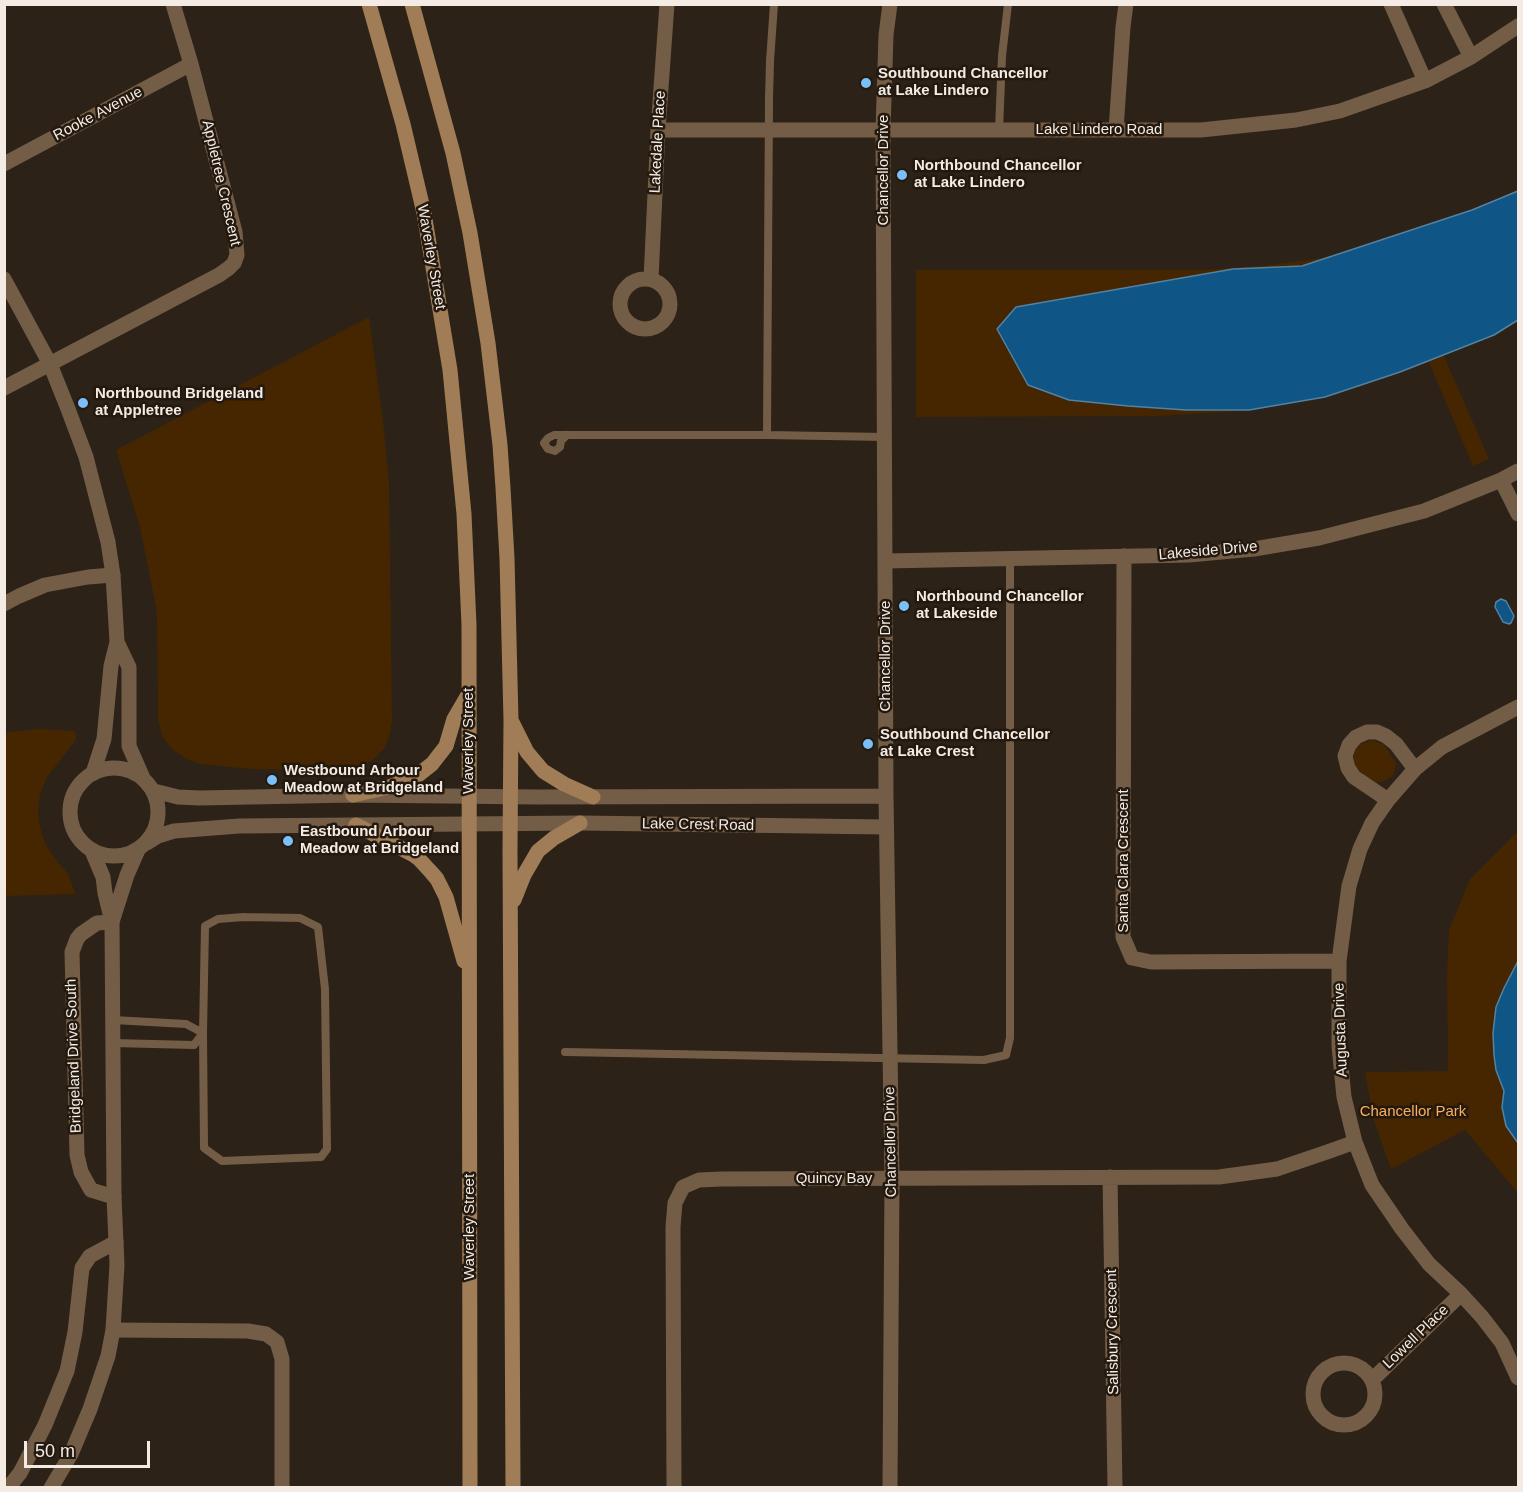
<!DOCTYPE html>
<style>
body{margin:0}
#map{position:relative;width:1523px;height:1492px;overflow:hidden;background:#2c2217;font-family:Arial,sans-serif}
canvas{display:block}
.frame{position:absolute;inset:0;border:6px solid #f3ebe4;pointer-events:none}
.scale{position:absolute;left:24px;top:1441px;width:126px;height:27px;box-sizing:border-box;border:3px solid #f3ebe4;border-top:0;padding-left:8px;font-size:18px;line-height:21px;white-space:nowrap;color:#f3ebe4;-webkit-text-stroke:4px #23190e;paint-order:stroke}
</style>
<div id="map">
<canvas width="1523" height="1492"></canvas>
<div class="frame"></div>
<div class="scale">50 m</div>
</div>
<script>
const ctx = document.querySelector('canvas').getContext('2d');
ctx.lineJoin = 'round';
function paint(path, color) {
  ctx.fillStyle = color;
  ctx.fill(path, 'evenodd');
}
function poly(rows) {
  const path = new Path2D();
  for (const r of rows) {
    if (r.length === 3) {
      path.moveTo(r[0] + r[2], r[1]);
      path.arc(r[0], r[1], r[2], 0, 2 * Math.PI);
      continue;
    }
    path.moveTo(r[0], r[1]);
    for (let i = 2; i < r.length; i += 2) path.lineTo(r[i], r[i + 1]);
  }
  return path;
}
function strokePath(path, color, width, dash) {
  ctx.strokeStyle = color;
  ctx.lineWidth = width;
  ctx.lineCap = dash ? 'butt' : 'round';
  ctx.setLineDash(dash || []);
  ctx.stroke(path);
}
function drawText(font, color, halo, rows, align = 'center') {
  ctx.font = font + ' Arial,sans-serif';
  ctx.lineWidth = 5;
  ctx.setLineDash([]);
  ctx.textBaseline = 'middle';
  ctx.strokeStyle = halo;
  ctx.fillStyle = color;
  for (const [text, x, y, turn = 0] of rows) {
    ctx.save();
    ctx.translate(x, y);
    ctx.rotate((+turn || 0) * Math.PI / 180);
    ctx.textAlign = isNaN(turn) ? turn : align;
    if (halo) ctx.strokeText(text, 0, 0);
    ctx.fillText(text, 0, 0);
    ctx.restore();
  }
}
paint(poly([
 [1518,189,1518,316,1443,354,1489,459,1473,466,1428,360,1278,404,1227,412,1157,416,916,417,916,270,1203,270,1270,265,1322,258,1372,246,1468,213],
 [369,317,383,421,389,483,392,721,390,734,385,747,374,759,360,767,343,771,250,769,201,764,186,759,171,748,162,736,158,719,157,613,140,527,116,450],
 [39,729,75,731,76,740,47,777,40,794,38,812,40,827,45,843,53,856,69,875,75,894,5,896,5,734,9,732],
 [1372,740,1384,745,1396,763,1394,774,1390,778,1382,782,1375,782,1368,778,1355,766,1354,758,1355,750,1363,743],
 [1518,833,1518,1193,1465,1130,1391,1169,1373,1118,1365,1072,1448,1071,1447,973,1449,930,1470,879,1514,835]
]), '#452600');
const water = poly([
 [1518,191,1518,320,1494,335,1400,372,1325,397,1249,410,1186,410,1128,406,1069,400,1028,385,997,329,1016,307,1233,269,1302,266,1472,210,1518,191],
 [1501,599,1506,601,1514,616,1511,623,1509,624,1503,622,1495,607,1496,602,1501,599],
 [1518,961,1518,1143,1506,1126,1502,1107,1504,1091,1496,1070,1494,1055,1493,1033,1496,1007,1504,988,1518,961]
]);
paint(water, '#0f5585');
strokePath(water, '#5382a2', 1.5);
strokePath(poly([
 [999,130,1002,56,1008,4],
 [567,435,561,441,560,447,555,451,548,449,544,443,548,438,554,435,767,435,885,437],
 [767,435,769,99,770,61,774,4],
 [244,917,300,918,318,927,325,989,327,1149,321,1157,222,1161,204,1148,203,1033,205,926,218,919,244,917],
 [113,1020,186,1024,203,1033,194,1045,113,1043],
 [565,1052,984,1060,1006,1055,1010,1038,1010,559]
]), '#745d46', 8);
strokePath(poly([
 [1391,4,1425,81],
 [1444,4,1471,57],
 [658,130,1201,130,1296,120,1340,111,1425,81,1471,57,1518,26],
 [1116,130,1123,27,1126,4],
 [4,164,191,64],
 [651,279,658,130,667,4],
 [645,304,25],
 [4,388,219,275,229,268,234,263,237,255,235,232,191,64,173,4],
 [1501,480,1518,514],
 [1124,556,1123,937,1132,958,1151,962,1339,961],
 [886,561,1189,555,1254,549,1319,538,1424,511,1501,480,1518,471],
 [4,604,19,596,45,585,88,577,113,575],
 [1518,707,1442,747,1415,769,1388,800,1372,823,1360,849,1349,886,1339,961,1339,1046,1344,1097,1355,1142,1372,1185,1402,1229,1429,1264,1461,1294,1482,1317,1502,1343,1518,1378],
 [1388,800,1354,777,1348,768,1345,756,1349,745,1356,737,1367,732,1377,732,1386,736,1396,744,1415,769],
 [112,922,97,923,81,934,77,939,72,952,77,1155,81,1172,91,1190,114,1197],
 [1110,1177,1115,1488],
 [113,1330,248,1331,266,1334,277,1342,282,1359,282,1488],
 [1344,1394,31],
 [1372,1380,1461,1294],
 [8,1488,20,1473,45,1425,67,1371,75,1332,82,1268,90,1256,116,1242],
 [674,1488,673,1227,675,1203,683,1187,699,1180,722,1179,1219,1177,1277,1169,1330,1151,1355,1142]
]), '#745d46', 15);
strokePath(poly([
 [890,4,886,35,883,130,886,796,892,1179,890,1488],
 [4,279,50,364,68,409,86,457,108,542,113,575,117,642,111,666,104,739,93,773],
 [117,642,129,667,129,746,143,778],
 [114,812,44],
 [154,791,178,797,200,798,353,795,537,797,886,796],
 [147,843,158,836,174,831,239,826,580,823,886,827],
 [112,922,127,875,138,850],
 [51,1488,71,1454,90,1409,108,1356,113,1330,117,1265,114,1197,112,922,105,893,103,877,92,851]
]), '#745d46', 15);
strokePath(poly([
 [369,4,403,124,424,213,450,370,464,514,469,625,470,1488],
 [412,4,453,153,470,233,488,343,500,445,503,488,507,558,511,720,510,850,513,1488],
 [512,722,527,752,543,771,564,784,593,797],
 [353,795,389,787,409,779,418,775,432,764,446,746,454,719,468,695],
 [356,825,412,854,419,859,431,872,437,879,446,897,464,961],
 [514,900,524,875,538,851,554,838,580,823]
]), '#a17d57', 15);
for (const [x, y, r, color] of [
 [866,83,6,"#7abff8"],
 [902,175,6,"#7abff8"],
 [83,403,6,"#7abff8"],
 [904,606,6,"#7abff8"],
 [868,744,6,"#7abff8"],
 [272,780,6,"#7abff8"],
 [288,841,6,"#7abff8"]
]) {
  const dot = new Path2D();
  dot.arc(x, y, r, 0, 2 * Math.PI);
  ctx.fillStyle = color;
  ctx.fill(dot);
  strokePath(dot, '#23190e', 2);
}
drawText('bold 15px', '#f3ebe4', '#23190e', [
 ["Southbound Chancellor",878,74],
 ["at Lake Lindero",878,91],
 ["Northbound Chancellor",914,166],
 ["at Lake Lindero",914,183],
 ["Northbound Bridgeland",95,394],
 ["at Appletree",95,411],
 ["Northbound Chancellor",916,597],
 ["at Lakeside",916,614],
 ["Southbound Chancellor",880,735],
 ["at Lake Crest",880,752],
 ["Westbound Arbour",284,771],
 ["Meadow at Bridgeland",284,788],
 ["Eastbound Arbour",300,832],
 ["Meadow at Bridgeland",300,849]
], 'left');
drawText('15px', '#f3ebe4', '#23190e', [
 ["Rooke Avenue",98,114,-28],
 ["Lake Lindero Road",1099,130],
 ["Lakedale Place",658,142,-87],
 ["Chancellor Drive",884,170,-90],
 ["Appletree Crescent",221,183,77],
 ["Waverley Street",431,257,80],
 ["Lakeside Drive",1208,551,-5],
 ["Chancellor Drive",886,656,-90],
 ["Waverley Street",469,741,-90],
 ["Lake Crest Road",698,825,1],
 ["Santa Clara Crescent",1124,861,-90],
 ["Augusta Drive",1341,1030,-92],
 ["Bridgeland Drive South",74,1056,-92],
 ["Chancellor Drive",891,1142,-91],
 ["Quincy Bay",834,1179],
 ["Waverley Street",470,1227,-90],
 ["Salisbury Crescent",1113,1332,-91],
 ["Lowell Place",1416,1337,-44]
]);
drawText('15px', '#fbaf5e', '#23190e', [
 ["Chancellor Park",1413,1112]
]);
</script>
